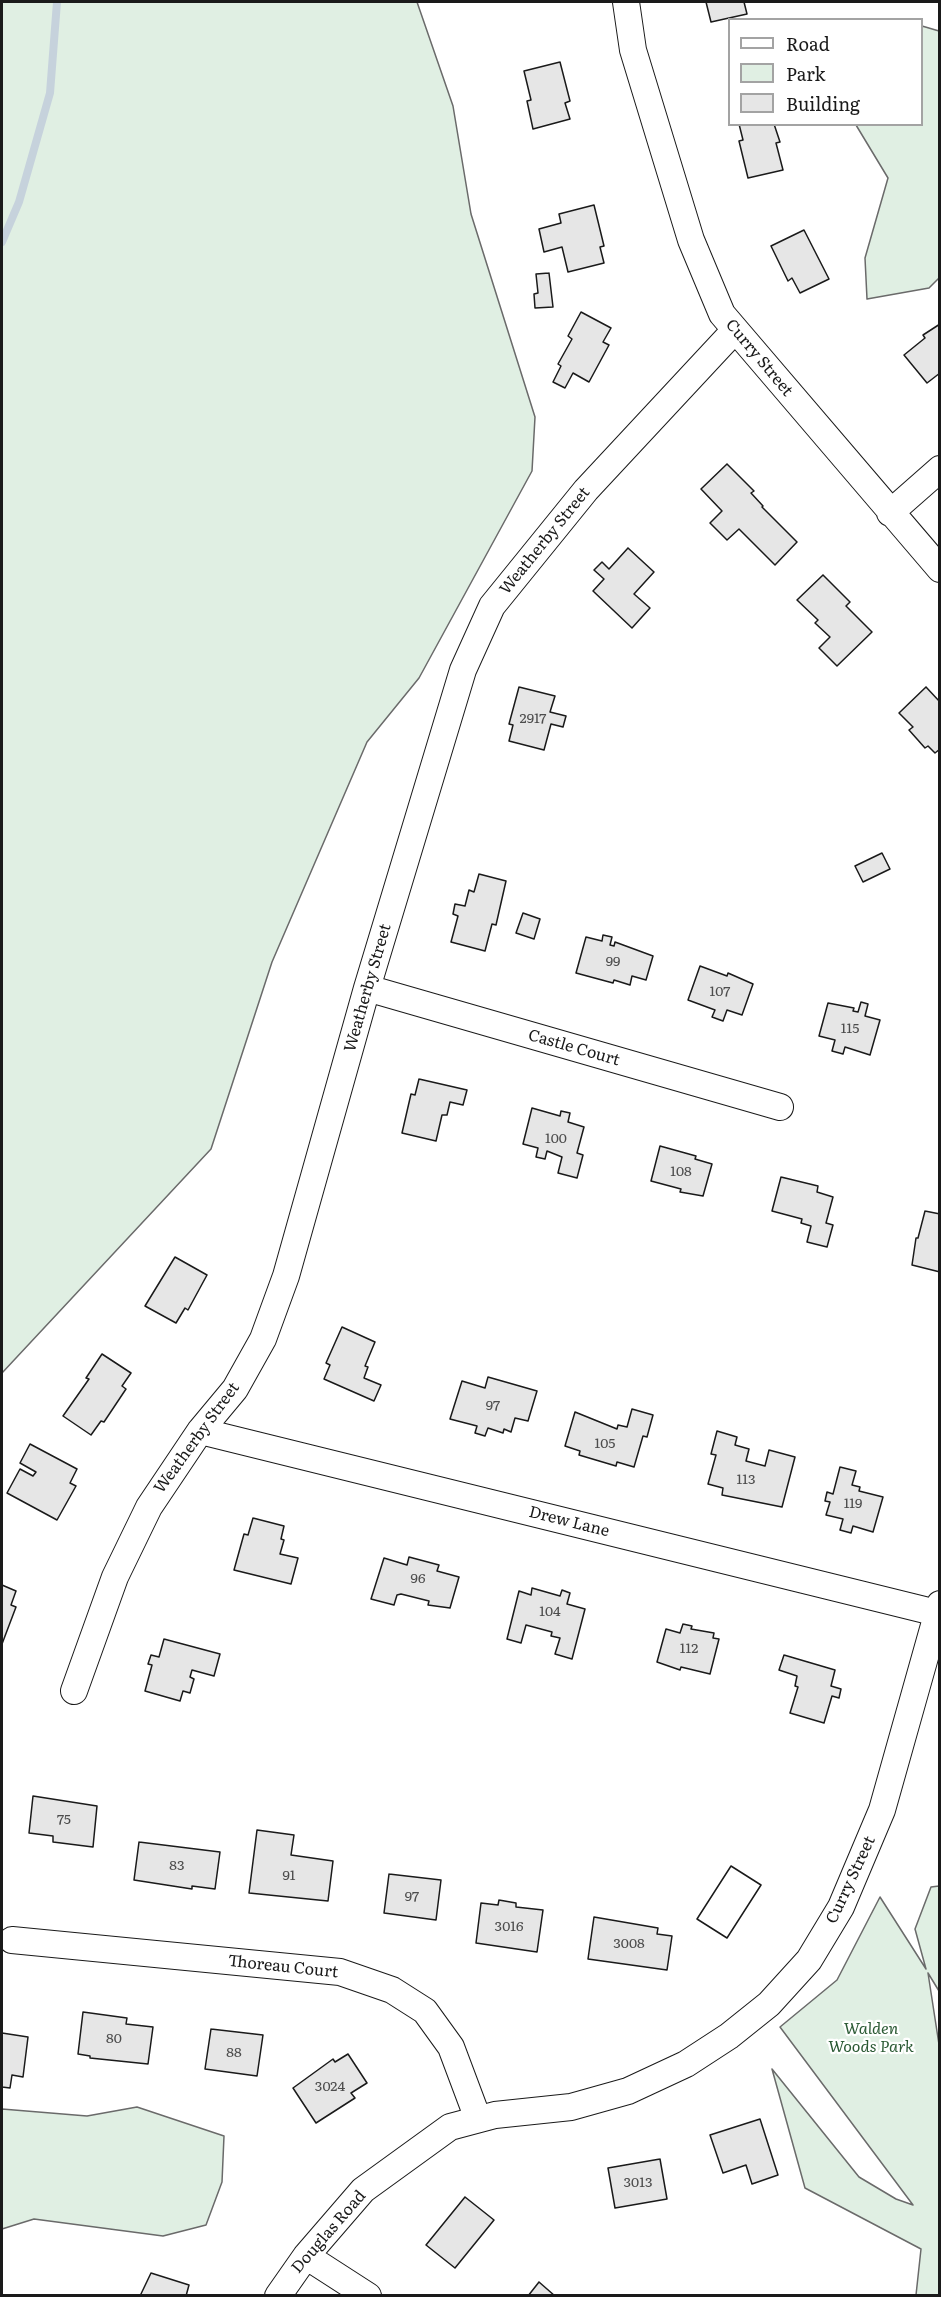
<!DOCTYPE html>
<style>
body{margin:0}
#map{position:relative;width:941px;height:2297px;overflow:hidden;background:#fff;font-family:Literata,serif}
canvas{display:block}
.frame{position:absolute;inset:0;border:3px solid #1a1a1a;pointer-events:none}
.legend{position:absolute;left:728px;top:18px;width:195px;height:108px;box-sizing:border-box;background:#fff;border:2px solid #a3a3a3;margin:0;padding:8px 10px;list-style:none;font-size:18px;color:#1a1a1a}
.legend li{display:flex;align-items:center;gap:12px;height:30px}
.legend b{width:30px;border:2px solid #a3a3a3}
</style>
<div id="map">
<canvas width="941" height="2297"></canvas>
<div class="frame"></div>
<ul class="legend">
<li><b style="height:8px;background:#fff"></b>Road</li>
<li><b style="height:16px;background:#e0efe3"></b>Park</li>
<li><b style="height:16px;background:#e6e6e6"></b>Building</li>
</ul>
</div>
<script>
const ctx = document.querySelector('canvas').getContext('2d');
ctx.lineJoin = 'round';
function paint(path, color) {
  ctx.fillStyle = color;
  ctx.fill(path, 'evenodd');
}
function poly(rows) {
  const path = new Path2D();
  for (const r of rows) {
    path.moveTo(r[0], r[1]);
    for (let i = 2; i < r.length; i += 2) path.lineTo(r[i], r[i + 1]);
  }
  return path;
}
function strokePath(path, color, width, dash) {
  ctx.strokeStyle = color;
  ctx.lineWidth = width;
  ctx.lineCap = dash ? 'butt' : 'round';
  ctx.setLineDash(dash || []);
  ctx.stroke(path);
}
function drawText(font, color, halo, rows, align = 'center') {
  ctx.font = font + ' Literata,serif';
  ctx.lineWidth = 4.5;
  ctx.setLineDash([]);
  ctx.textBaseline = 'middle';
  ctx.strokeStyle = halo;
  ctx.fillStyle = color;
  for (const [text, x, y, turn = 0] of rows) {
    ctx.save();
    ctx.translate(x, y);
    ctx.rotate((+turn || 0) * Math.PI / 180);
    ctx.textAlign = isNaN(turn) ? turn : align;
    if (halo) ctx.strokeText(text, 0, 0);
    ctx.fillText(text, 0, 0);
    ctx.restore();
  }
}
const green = poly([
 [2,2,417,2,453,106,471,214,535,417,532,471,419,678,367,742,272,962,211,1149,2,1373,2,2],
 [922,26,939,31,939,278,929,288,867,299,865,258,888,178,856,125,922,124,922,26],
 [939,1886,939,1991,928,1973,940,2051,939,2295,916,2295,921,2249,805,2188,772,2069,859,2177,896,2199,913,2205,780,2027,837,1980,880,1897,926,1969,915,1929,931,1887,939,1886],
 [137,2107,224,2136,222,2182,206,2225,163,2236,34,2219,2,2229,2,2109,87,2116,137,2107]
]);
paint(green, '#e0efe3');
strokePath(green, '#6a6a6a', 1.5);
strokePath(poly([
 [2,242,19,202,50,93,57,2]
]), '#c6d2dc', 8);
const building = poly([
 [706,2,744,2,747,14,711,22,706,2],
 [560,62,570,101,565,103,570,119,533,129,527,101,531,100,524,71,560,62],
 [739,124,774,124,780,142,776,143,783,170,748,178,739,141,743,140,739,124],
 [594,205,604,246,600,247,604,263,568,272,562,247,544,252,539,229,561,223,559,214,594,205],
 [804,230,829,279,800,293,792,278,788,281,771,246,804,230],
 [549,273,553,307,535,308,534,294,538,293,536,274,549,273],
 [581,312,611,328,603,342,609,345,589,382,573,373,565,388,553,382,561,366,558,364,572,339,568,336,581,312],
 [940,324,940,373,927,383,904,355,925,338,923,335,940,324],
 [727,464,754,491,751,493,763,506,762,507,797,542,775,565,739,529,727,540,710,523,722,511,701,489,727,464],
 [628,548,654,572,634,594,650,608,632,628,593,591,604,579,594,570,602,562,609,569,628,548],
 [823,575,850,602,846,606,872,632,837,666,819,648,830,637,815,623,818,620,797,600,823,575],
 [519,687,555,696,550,712,566,716,563,727,551,724,544,750,509,741,513,725,509,724,519,687],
 [926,687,940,702,940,749,935,753,928,746,925,748,909,730,913,727,899,713,926,687],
 [882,853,890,869,863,882,855,866,882,853],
 [479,874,506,881,496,925,492,924,485,951,451,942,458,916,453,914,455,904,465,906,469,890,474,892,479,874],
 [523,913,540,919,534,939,516,933,523,913],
 [603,935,612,937,610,945,614,946,615,942,653,956,646,980,632,976,630,985,614,980,613,983,576,973,586,937,602,941,603,935],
 [700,966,727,976,728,973,753,984,742,1015,727,1010,723,1021,712,1017,715,1010,688,1000,700,966],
 [861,1002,868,1004,865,1016,880,1020,870,1055,845,1047,843,1054,832,1051,835,1040,819,1036,828,1003,854,1008,853,1011,858,1012,861,1002],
 [419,1079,467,1090,463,1105,450,1102,447,1115,442,1115,436,1141,402,1133,411,1094,415,1095,419,1079],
 [532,1108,560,1116,561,1111,570,1113,568,1122,584,1127,577,1153,583,1155,577,1178,558,1173,562,1157,547,1151,545,1159,536,1157,538,1148,523,1144,532,1108],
 [660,1146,696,1156,695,1159,712,1164,703,1196,680,1192,681,1189,651,1181,660,1146],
 [781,1177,818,1186,817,1192,833,1197,826,1223,833,1225,827,1247,807,1242,811,1226,801,1223,802,1219,772,1211,781,1177],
 [925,1211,940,1214,940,1272,912,1265,916,1238,918,1238,925,1211],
 [175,1257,207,1275,188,1310,185,1308,176,1323,145,1306,175,1257],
 [342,1327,375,1342,365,1366,368,1367,364,1378,381,1385,374,1401,324,1379,330,1365,326,1363,342,1327],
 [102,1354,131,1373,122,1386,126,1389,104,1422,101,1421,91,1435,63,1416,89,1379,86,1378,102,1354],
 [488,1377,537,1391,528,1421,515,1418,511,1432,504,1429,503,1433,488,1428,485,1436,475,1433,477,1426,450,1419,462,1381,485,1388,488,1377],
 [632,1409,653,1415,647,1437,643,1436,634,1467,617,1462,616,1466,579,1455,580,1451,565,1446,575,1412,617,1429,618,1425,627,1427,632,1409],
 [717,1431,737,1437,735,1445,749,1449,746,1461,765,1466,769,1450,795,1457,782,1507,722,1495,723,1488,708,1484,716,1455,711,1454,717,1431],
 [30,1444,77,1469,70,1483,76,1486,57,1520,7,1493,20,1469,33,1476,36,1472,20,1463,30,1444],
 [840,1467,856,1471,852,1485,860,1487,859,1491,883,1497,873,1532,853,1526,851,1533,840,1530,843,1519,826,1515,830,1502,825,1501,827,1492,833,1494,840,1467],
 [253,1518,284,1526,281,1539,284,1540,280,1554,298,1558,291,1584,234,1570,244,1534,248,1535,253,1518],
 [409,1557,439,1565,437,1571,459,1577,450,1608,428,1605,429,1601,401,1594,397,1595,394,1605,371,1599,384,1558,407,1565,409,1557],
 [2,1585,16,1591,11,1605,16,1607,2,1644,2,1585],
 [532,1588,560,1596,562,1590,570,1593,567,1604,585,1609,572,1659,555,1654,560,1638,551,1636,552,1632,526,1625,521,1643,507,1639,519,1591,531,1595,532,1588],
 [683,1624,692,1626,691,1629,714,1633,713,1638,719,1639,710,1674,681,1667,680,1670,657,1662,666,1629,680,1633,683,1624],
 [164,1639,220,1654,214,1676,192,1670,190,1677,194,1679,190,1693,183,1691,180,1701,145,1691,152,1665,148,1664,151,1655,159,1657,164,1639],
 [784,1655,835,1670,831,1686,841,1689,839,1698,832,1696,824,1723,790,1713,798,1687,795,1686,797,1676,779,1670,784,1655],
 [33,1796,97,1806,93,1847,53,1842,53,1836,29,1833,33,1796],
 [257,1830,294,1835,291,1855,333,1861,328,1901,249,1893,257,1830],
 [139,1842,220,1852,215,1889,192,1886,192,1889,134,1880,139,1842],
 [731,1866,761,1885,727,1938,697,1919,731,1866],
 [731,1866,761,1885,727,1938,697,1919,731,1866],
 [389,1874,441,1880,436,1920,384,1913,389,1874],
 [499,1900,516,1903,516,1907,543,1910,537,1952,476,1943,481,1903,498,1905,499,1900],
 [594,1917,658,1928,657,1934,672,1936,667,1970,588,1959,594,1917],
 [83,2012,127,2018,126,2024,153,2027,148,2064,90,2058,90,2056,78,2054,83,2012],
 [211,2029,263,2035,257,2076,205,2069,211,2029],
 [2,2033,28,2037,23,2077,12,2075,10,2088,2,2087,2,2033],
 [348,2054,367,2083,351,2093,355,2098,316,2123,293,2088,333,2059,335,2062,348,2054],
 [760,2119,778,2175,752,2184,746,2165,723,2173,710,2135,760,2119],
 [660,2159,667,2199,615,2208,608,2168,660,2159],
 [465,2197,494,2220,455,2268,426,2245,465,2197],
 [151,2273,189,2285,186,2296,140,2296,151,2273],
 [539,2282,555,2296,528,2296,539,2282]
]);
paint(building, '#e6e6e6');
strokePath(building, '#1a1a1a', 1.5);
const street = poly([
 [626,2,633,50,691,240,722,314,940,569],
 [890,513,940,469],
 [367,988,780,1107],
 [200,1431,937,1613],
 [74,1691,115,1577,149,1507,200,1431,235,1389,263,1339,286,1276,367,988,463,670,492,606,586,490,735,330],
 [12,1940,340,1972,392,1990,425,2011,451,2047,478,2119],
 [306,2256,368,2296],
 [278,2296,306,2256,363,2190,450,2127,495,2115,571,2107,628,2091,686,2064,729,2036,769,2004,809,1960,841,1907,882,1810,940,1604]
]);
strokePath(street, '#1a1a1a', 28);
strokePath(street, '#fff', 26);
drawText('14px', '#4d4d4d', null, [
 ["2917",533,719],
 ["99",613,962],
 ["107",720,992],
 ["115",850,1029],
 ["100",556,1139],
 ["108",681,1172],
 ["97",493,1406],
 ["105",605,1444],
 ["113",746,1480],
 ["119",853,1504],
 ["96",418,1579],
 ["104",550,1612],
 ["112",689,1649],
 ["75",64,1820],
 ["83",177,1866],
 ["91",289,1876],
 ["97",412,1897],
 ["3016",509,1927],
 ["3008",629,1944],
 ["80",114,2039],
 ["88",234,2053],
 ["3024",330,2087],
 ["3013",638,2183]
]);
drawText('16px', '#1a1a1a', '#fff', [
 ["Curry Street",759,358,50],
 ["Weatherby Street",545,541,-51],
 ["Weatherby Street",368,988,-74],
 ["Castle Court",574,1048,16],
 ["Weatherby Street",197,1438,-54],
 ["Drew Lane",569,1522,14],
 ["Curry Street",851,1880,-65],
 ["Thoreau Court",283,1967,6],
 ["Douglas Road",329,2232,-49]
]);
drawText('italic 16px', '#2b5a34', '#fff', [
 ["Walden",871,2029],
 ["Woods Park",871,2047]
]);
</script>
